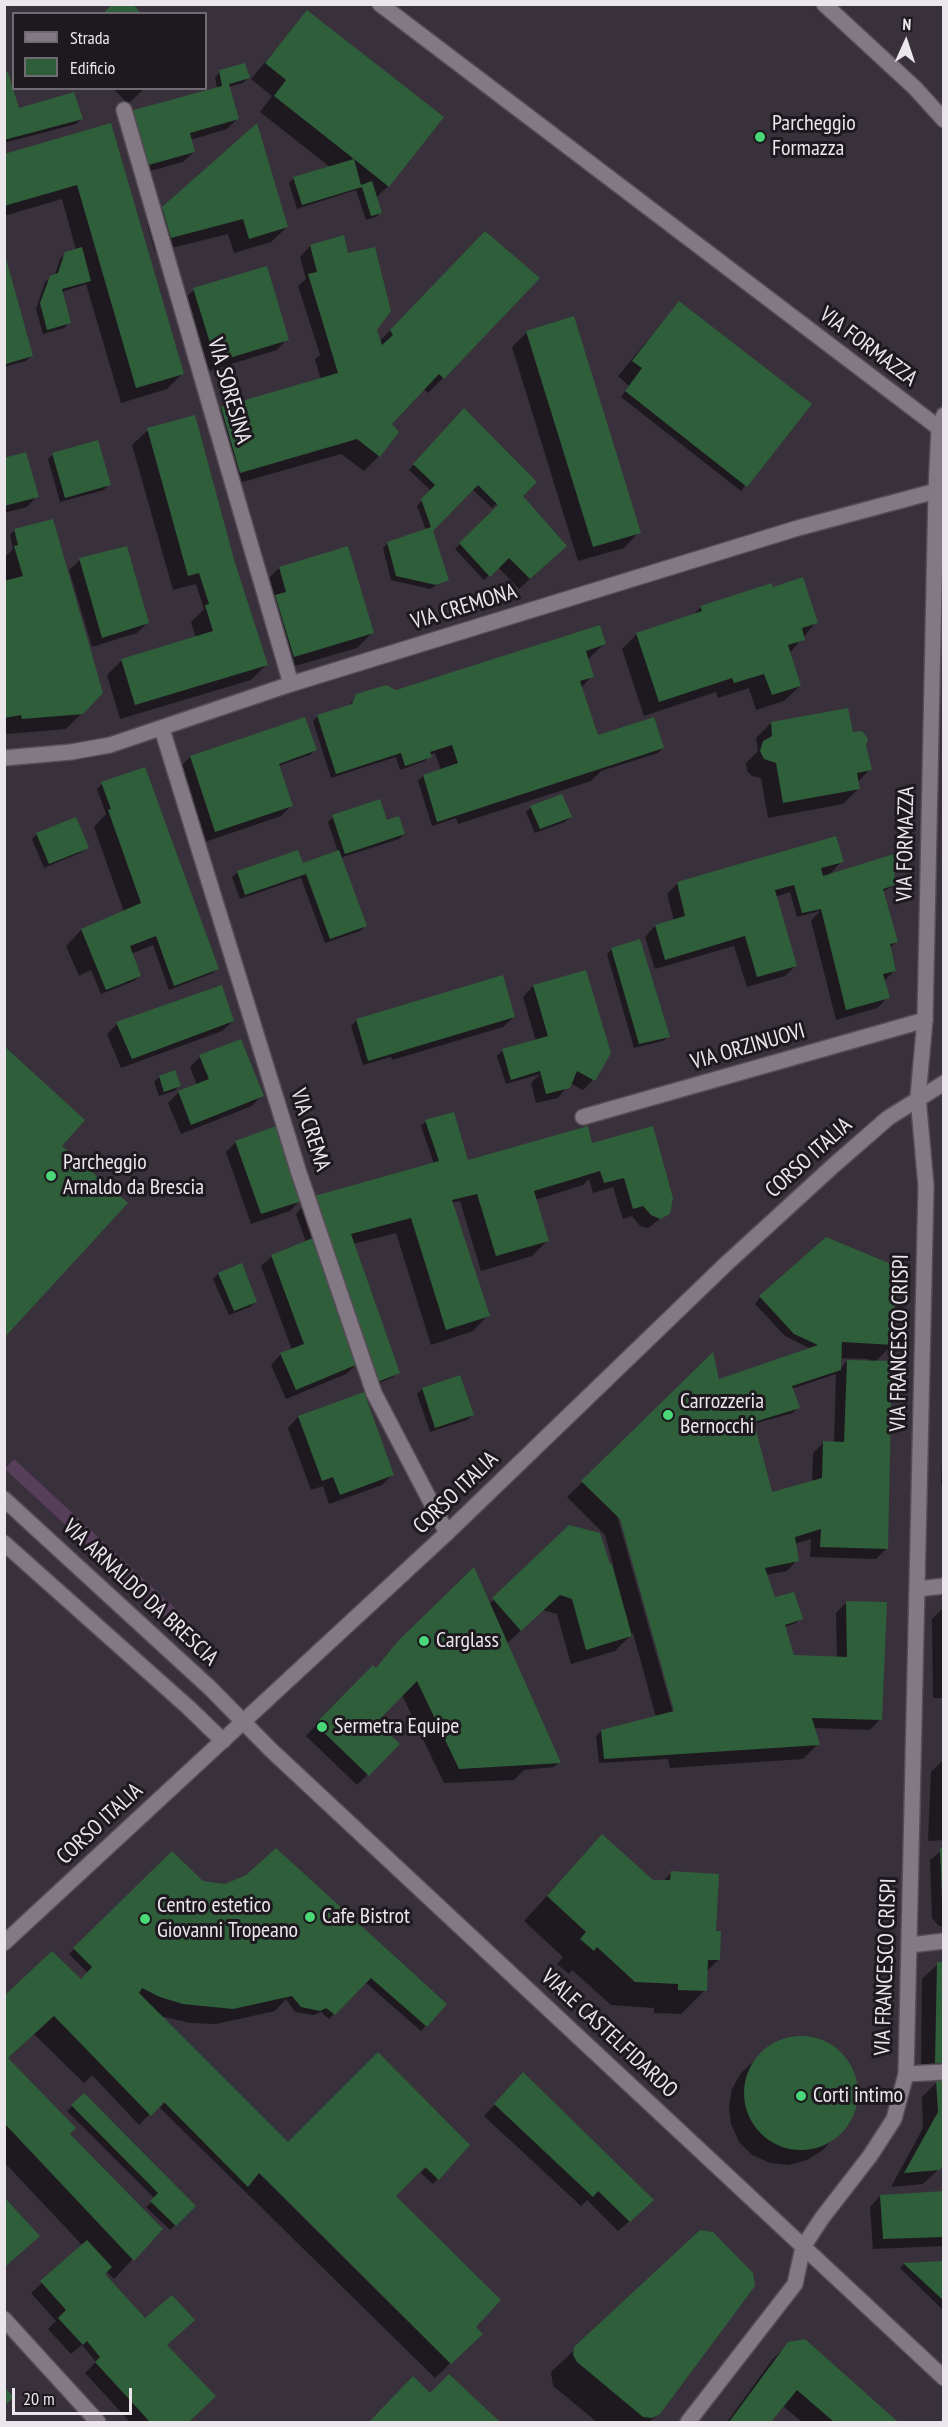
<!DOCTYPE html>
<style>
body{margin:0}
#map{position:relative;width:948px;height:2427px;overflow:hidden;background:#38303a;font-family:"PT Sans Narrow",sans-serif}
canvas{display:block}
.frame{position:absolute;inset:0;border:6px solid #ebe5ec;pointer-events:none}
.legend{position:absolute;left:12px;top:12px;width:195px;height:78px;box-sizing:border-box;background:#1d191e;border:2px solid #6f6b70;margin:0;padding:8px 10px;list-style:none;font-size:18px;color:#ebe5ec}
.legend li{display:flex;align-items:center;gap:12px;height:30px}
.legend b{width:30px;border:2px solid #6f6b70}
.north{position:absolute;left:876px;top:12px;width:60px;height:60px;-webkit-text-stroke:4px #1d191e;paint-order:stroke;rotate:3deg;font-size:16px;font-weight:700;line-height:24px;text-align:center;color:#ebe5ec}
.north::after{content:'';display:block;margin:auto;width:21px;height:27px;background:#ebe5ec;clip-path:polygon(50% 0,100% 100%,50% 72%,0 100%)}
.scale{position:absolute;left:12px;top:2388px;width:120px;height:27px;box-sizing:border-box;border:3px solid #ebe5ec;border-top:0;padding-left:8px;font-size:18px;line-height:21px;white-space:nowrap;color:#ebe5ec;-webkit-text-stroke:4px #1d191e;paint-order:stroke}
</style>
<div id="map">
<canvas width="948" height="2427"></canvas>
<div class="frame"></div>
<ul class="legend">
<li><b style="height:8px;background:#837985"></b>Strada</li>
<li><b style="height:16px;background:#2f5e3b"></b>Edificio</li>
</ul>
<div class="north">N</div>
<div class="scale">20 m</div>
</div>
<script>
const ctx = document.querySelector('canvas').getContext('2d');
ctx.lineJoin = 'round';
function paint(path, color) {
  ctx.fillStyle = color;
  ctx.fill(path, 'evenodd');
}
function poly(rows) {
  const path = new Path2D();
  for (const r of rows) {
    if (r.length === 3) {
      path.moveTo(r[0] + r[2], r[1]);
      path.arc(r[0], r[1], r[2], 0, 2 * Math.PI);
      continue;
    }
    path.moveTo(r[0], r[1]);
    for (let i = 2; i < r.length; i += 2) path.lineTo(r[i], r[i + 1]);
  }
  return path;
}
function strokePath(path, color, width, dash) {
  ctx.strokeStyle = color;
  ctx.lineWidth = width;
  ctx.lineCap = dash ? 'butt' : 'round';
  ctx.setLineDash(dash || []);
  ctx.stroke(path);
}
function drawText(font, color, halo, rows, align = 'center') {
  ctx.font = font + ' "PT Sans Narrow",sans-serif';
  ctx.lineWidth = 6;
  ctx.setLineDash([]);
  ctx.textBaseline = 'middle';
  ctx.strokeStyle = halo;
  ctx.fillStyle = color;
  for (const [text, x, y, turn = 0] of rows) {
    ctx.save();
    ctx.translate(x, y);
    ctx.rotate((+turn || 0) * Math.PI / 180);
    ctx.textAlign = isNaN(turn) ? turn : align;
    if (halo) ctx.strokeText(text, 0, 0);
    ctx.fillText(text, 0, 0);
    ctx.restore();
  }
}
paint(poly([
 [14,1459,193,1625,184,1635,5,1469]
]), '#573f5b');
paint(poly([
 [307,12,388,186,376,198,381,212,376,217,366,220,356,190,297,209,289,183,294,178,330,167,260,112,272,96,251,79],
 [220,72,248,78,243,83,228,87,237,119,227,129,190,140,194,152,183,162,135,175,120,123,130,113,217,88,215,77],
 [4,75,18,110,81,119,76,124,4,143],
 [113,88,145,88,128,104],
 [110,125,182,374,167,389,121,403,86,284,62,292,69,323,64,328,43,334,36,309,45,282,55,275,60,259,65,254,76,250,62,199,4,216,4,155],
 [256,125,287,227,271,242,234,253,228,234,155,252,147,224],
 [310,246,347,255,379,342,470,248,443,378,428,393,423,388,389,425,379,456,364,471,341,454,225,487,207,423,222,408,321,380,315,359,320,355,298,286,306,279,300,257],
 [4,258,31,356,26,361,4,367],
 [194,290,287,339,277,350,205,372,183,300],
 [679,303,810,404,741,491,621,397,629,386,618,376],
 [527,332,639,532,624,548,578,561,512,347],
 [464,410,521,497,555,556,519,589,498,567,484,580,455,549,505,499,503,497,492,508,472,489,431,531,447,579,430,589,391,580,383,548,388,543,426,530,417,506,431,491,409,470],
 [148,430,234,564,266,665,251,680,120,719,107,675,122,660,196,638,191,622,204,609,196,584,173,590,132,445],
 [53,454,109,484,104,490,60,502,48,459],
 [4,460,37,496,27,507,4,513],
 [15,530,82,713,66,729,7,734,4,723,4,558,13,549,10,535],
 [80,560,147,623,137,633,92,647,69,570],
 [279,568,372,633,357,648,278,671,261,612,270,602,264,583],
 [772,589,816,622,789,654,800,686,784,701,756,710,749,688,718,698,716,692,644,716,622,649,637,634,692,616,701,607],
 [604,644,587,660,592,676,581,688,597,738,663,748,658,753,601,771,591,781,458,824,456,818,432,826,418,781,423,776,441,770,435,753,429,755,425,761,400,770,396,757,331,778,313,721,318,716,349,706,357,696,395,691],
 [771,723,865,736,870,769,857,783,858,789,843,804,768,818,761,778,752,776,747,771,746,763,758,751,756,738],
 [315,750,310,755,278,766,291,806,281,816,205,842,180,767,190,757],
 [102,784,218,968,213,973,169,990,153,945,131,954,140,976,134,981,101,994,91,970,79,976,66,946,81,930,124,912,94,827,106,814,97,789],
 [531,807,570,817,565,822,535,833,526,812],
 [333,817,386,822,404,834,399,839,340,858,365,926,360,931,325,943,301,878,240,899,232,877,238,872,302,865,338,852,328,822],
 [37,834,87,847,82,852,44,868,32,839],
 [835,838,842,861,828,876,894,885,882,892,896,941,890,948,894,971,884,981,888,997,877,1008,836,1020,811,921,820,911,797,917,790,892,775,897,795,966,785,976,747,987,734,946,655,969,645,937,655,926,674,921,667,894,677,884],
 [612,949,668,1036,663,1041,634,1048,607,954],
 [502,977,514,1017,503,1027,392,1060,391,1057,363,1065,351,1026,356,1021],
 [533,986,593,1080,583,1090,570,1083,558,1098,536,1103,531,1083,540,1074,506,1084,497,1056,502,1051,536,1041,523,997],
 [233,1021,222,1031,121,1068,107,1034,117,1024],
 [200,1057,262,1095,252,1106,181,1134,168,1103,178,1093,197,1085,190,1067],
 [159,1077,179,1086,174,1091,159,1096,154,1082],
 [426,1121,467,1163,591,1144,668,1213,648,1228,640,1226,632,1216,623,1219,613,1187,593,1193,589,1179,583,1185,535,1200,547,1241,532,1256,481,1271,460,1201,451,1203,488,1315,473,1331,431,1345,396,1233,353,1244,398,1372,393,1377,370,1387,357,1364,346,1374,286,1399,271,1365,281,1354,292,1350,261,1266,272,1256,306,1242,296,1214,311,1198,434,1164,421,1126],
 [236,1142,300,1200,290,1211,251,1224,226,1152],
 [218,1274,255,1302,250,1307,229,1315,213,1279],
 [760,1297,893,1344,875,1362,886,1549,876,1559,810,1557,811,1539,794,1544,797,1560,787,1571,766,1575,774,1600,801,1618,796,1623,782,1628,792,1660,837,1659,836,1613,847,1602,880,1719,870,1730,813,1728,818,1744,803,1759,670,1768,668,1759,599,1763,596,1736,601,1731,656,1717,633,1633,615,1651,571,1664,557,1614,543,1610,506,1644,559,1762,554,1767,524,1770,514,1780,444,1783,402,1695,375,1722,398,1744,357,1785,306,1736,373,1667,375,1669,473,1569,489,1604,570,1527,609,1566,613,1565,605,1535,567,1497,712,1355,719,1381,811,1349,785,1336,755,1304],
 [840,1358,869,1359,869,1362,847,1361,840,1369],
 [836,1374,834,1443,823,1443,813,1453,812,1483,766,1496,753,1424,793,1413,798,1407,791,1389],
 [616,1512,619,1512,676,1713,673,1713],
 [459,1377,472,1415,467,1420,430,1432,417,1394,422,1389],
 [944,1396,944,1486,941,1486],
 [298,1417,392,1475,382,1485,329,1504,323,1486,311,1490,288,1428],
 [944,1607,944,1698,933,1698,932,1619],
 [944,1759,944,1840,928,1841,931,1772],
 [602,1836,652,1881,663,1882,671,1873,715,1933,718,1960,706,1972,705,1990,681,2014,654,2013,654,2008,611,2005,572,1970,569,1974,557,1964,563,1957,524,1921],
 [944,1849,944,1926,939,1926,932,1918,930,1860],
 [276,1850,445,2004,421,2031,365,1982,329,2019,321,2012,314,2015,295,2012,286,1999,275,2011,216,2024,191,2023,160,2016,286,2142,271,2159,273,2161,378,2055,468,2145,433,2184,421,2173,446,2147,444,2145,379,2212,381,2214,396,2198,498,2300,473,2327,481,2334,435,2378,160,2108,168,2099,166,2097,139,2125,92,2075,84,2083,34,2034,7,2059,74,2128,68,2134,161,2229,114,2279,106,2271,103,2274,145,2320,171,2297,193,2320,165,2345,214,2396,187,2422,130,2422,85,2373,96,2362,82,2345,71,2354,48,2329,56,2321,31,2293,83,2246,4,2162,4,1998,52,1953,80,1981,88,1973,69,1954,172,1853,202,1882,225,1885,247,1876],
 [944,1963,944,2077,921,2077,922,1979,938,1964],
 [806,2037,823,2041,839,2051,850,2065,857,2083,857,2102,851,2119,823,2150,807,2160,788,2165,770,2163,752,2155,739,2142,731,2124,729,2107,732,2089,741,2073,771,2045,787,2038],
 [944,2081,939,2169,923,2184,891,2187,923,2128,922,2097,937,2082],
 [513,2085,642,2210,618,2231,587,2200,581,2206,484,2116],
 [84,2095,194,2206,170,2230,146,2207,155,2199,67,2111],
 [944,2193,944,2246,873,2249,870,2207,880,2196],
 [709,2231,752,2274,659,2413,649,2422,597,2422,553,2386,551,2372,697,2234],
 [944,2262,944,2311,900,2268,904,2264],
 [805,2340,895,2422,802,2422,783,2406,769,2422,727,2422,772,2360,788,2344],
 [449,2376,497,2422,370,2422,413,2378,430,2395]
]), '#0007');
paint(poly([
 [112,4,133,4,141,14,103,14],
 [307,10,444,117,389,187,354,159,361,185,372,181,382,213,371,216,362,187,302,205,293,177,354,159,274,96,286,80,265,63],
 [245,63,250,78,229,84,239,119,190,133,195,152,145,166,130,111,222,86,219,70],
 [8,72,19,108,74,92,83,119,4,140,4,73],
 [111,123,184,374,136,388,77,185,4,206,4,154],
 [257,123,288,227,249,239,243,219,171,238,162,207],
 [485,231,540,278,444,379,439,374,392,424,399,432,380,457,357,439,240,473,221,407,338,373,308,274,317,272,310,245,344,235,348,253,375,247,391,311,377,330,382,345,393,335,390,330],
 [82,247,91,281,62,289,71,323,47,330,40,303,50,276,58,273,65,252],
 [5,255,33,356,6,364,4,358],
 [267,266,289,340,216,362,193,288],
 [679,301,812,404,747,487,625,391,642,368,632,361],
 [574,316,641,533,593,547,526,331],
 [464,408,537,482,523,496,567,546,530,579,509,558,490,577,459,543,498,505,478,485,433,531,449,580,436,585,396,576,387,542,431,527,421,499,435,485,413,464],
 [195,415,235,563,268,665,135,705,121,659,213,631,205,605,209,604,199,573,188,576,147,428],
 [98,440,111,485,65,498,52,453],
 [26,452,39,497,4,506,4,458],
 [53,519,103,693,83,714,22,719,21,715,4,718,4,581,23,576,14,546,18,545,14,529],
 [127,546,149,623,102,638,79,558],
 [348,546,374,633,294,657,275,595,286,592,279,567],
 [803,577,818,623,802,628,805,640,788,645,801,686,772,695,764,674,734,683,732,678,659,702,636,633,702,611,700,606,772,583,773,587],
 [600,625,606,644,586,651,594,677,580,681,598,735,654,717,664,748,437,822,423,775,458,763,452,745,430,752,432,757,405,766,401,753,336,774,317,715,352,704,356,694,386,685,396,690],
 [848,708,853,732,862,731,868,739,866,745,872,770,857,773,860,789,783,803,776,763,764,759,760,751,763,741,772,736,771,722],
 [305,717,317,750,279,764,293,806,215,832,190,756],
 [145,767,219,969,174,986,156,936,130,946,141,976,106,990,81,929,141,903,108,810,111,809,101,782],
 [562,794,572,817,540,829,530,806],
 [380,799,387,820,399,816,405,834,345,854,332,815],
 [76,817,89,848,49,864,36,833],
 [836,836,844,862,821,868,823,876,894,854,895,885,883,889,898,942,890,944,896,971,883,974,890,998,846,1010,821,909,802,913,794,885,775,890,797,966,757,977,745,936,665,960,655,925,685,916,677,882],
 [298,850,303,863,339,850,367,926,330,939,306,874,245,895,237,871],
 [640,939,670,1037,639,1044,611,948],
 [586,970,611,1053,595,1081,577,1071,570,1088,546,1094,540,1071,511,1080,502,1049,548,1036,533,985],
 [503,975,515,1017,368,1061,356,1019],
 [222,985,234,1021,132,1059,116,1022],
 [241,1039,264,1096,191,1125,178,1091,209,1079,199,1055],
 [4,1046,85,1120,62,1146,128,1203,4,1338],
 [175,1070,181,1086,164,1092,159,1076],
 [454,1112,468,1160,588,1126,592,1143,653,1126,673,1198,671,1209,670,1214,660,1219,651,1215,643,1206,633,1209,624,1178,604,1183,600,1171,534,1191,549,1241,496,1256,477,1194,452,1200,490,1316,446,1330,411,1218,351,1234,400,1373,375,1383,311,1197,439,1161,425,1120],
 [276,1126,302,1201,261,1214,235,1141],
 [826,1237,896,1266,894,1345,842,1342,841,1370,792,1386,800,1408,754,1422,772,1492,822,1478,823,1441,844,1442,847,1360,892,1361,888,1549,820,1547,821,1529,795,1537,799,1561,765,1568,775,1597,794,1592,803,1619,785,1625,794,1655,847,1657,846,1601,887,1602,882,1720,812,1718,820,1745,604,1759,601,1730,674,1711,620,1519,581,1481,713,1352,719,1379,818,1345,794,1334,759,1296],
 [313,1238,358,1364,296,1390,280,1353,304,1344,271,1255],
 [242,1263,257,1302,234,1311,218,1273],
 [460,1375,474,1415,435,1428,422,1388],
 [364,1392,394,1475,340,1495,333,1477,322,1481,298,1416],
 [569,1525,600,1533,610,1564,612,1564,632,1636,586,1650,572,1599,560,1595,521,1631,492,1598],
 [474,1567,561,1763,459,1769,417,1681,377,1722,400,1744,369,1776,315,1724,373,1665,376,1668,398,1641],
 [602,1834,653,1880,670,1880,671,1871,719,1874,716,1931,721,1931,720,1960,708,1960,707,1991,678,1990,678,1984,635,1982,597,1947,594,1951,580,1939,586,1932,547,1896],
 [276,1848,447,2004,427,2027,371,1978,335,2015,326,2008,320,2011,301,2007,292,1996,233,2009,183,2004,160,1997,142,1988,139,1993,288,2142,378,2052,470,2145,439,2180,425,2167,396,2196,501,2300,476,2327,483,2334,451,2364,259,2173,248,2187,164,2102,151,2116,54,2016,8,2058,76,2128,70,2134,163,2229,134,2261,4,2123,4,1996,52,1951,81,1979,92,1967,73,1948,172,1851,203,1881,225,1884,246,1875],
 [940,1848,944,1848,944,1900,942,1900],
 [937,1962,944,1962,944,2063,935,2063],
 [801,2093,57],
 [523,2072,654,2200,630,2222,598,2191,593,2197,494,2104],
 [936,2080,944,2080,944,2163,940,2170,904,2173,938,2112],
 [84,2093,196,2206,176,2226,150,2201,158,2193,71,2105],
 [944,2191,944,2237,883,2239,880,2195],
 [4,2197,40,2236,6,2266,4,2264],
 [700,2230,713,2232,753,2273,755,2286,660,2414,652,2418,643,2417,577,2362,573,2355,574,2347],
 [87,2240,112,2267,105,2274,145,2318,172,2295,195,2320,167,2345,216,2396,189,2422,150,2422,95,2362,100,2357,87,2341,83,2345,58,2318,66,2310,40,2281],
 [944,2261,944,2301,903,2263],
 [805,2339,898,2422,834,2422,797,2390,771,2422,729,2422,788,2342],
 [449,2374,500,2422,369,2422,413,2376,430,2393],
 [4,2387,14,2397,4,2406]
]), '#2f5e3b');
const service = poly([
 [583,1117,925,1020],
 [4,1543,189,1708,223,1741],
 [906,2074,944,2072]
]);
const minor = poly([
 [380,4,939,428],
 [824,4,915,88,944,120],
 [124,110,291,684],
 [162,729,299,1173,374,1393,447,1533],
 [4,758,71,752,110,745,291,684,798,528,936,491],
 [4,1499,210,1688,271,1750,944,2378],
 [917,1589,944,1586],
 [910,1945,944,1941],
 [4,2319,98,2422],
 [688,2422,795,2284,803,2247,822,2218,870,2156,894,2119,906,2074,926,1186,918,1097,925,1020,936,491,939,428,944,415]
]);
const tertiary = poly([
 [4,1943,447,1533,726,1264,833,1166,888,1118,944,1083]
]);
strokePath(service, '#554d56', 18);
strokePath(minor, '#554d56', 18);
strokePath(tertiary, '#554d56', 18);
strokePath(service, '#837985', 15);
strokePath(minor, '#837985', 15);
strokePath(tertiary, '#837985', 15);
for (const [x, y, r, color] of [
 [760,137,6,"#49d778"],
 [51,1176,6,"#49d778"],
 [668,1415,6,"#49d778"],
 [424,1641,6,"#49d778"],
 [322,1727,6,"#49d778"],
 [310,1917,6,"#49d778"],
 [145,1919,6,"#49d778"],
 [801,2096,6,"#49d778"]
]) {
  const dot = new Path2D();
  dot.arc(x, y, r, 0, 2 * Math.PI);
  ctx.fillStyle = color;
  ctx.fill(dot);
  strokePath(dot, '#1d191e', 2);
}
drawText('22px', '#ebe5ec', '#1d191e', [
 ["Parcheggio",772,124],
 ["Formazza",772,149],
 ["Parcheggio",63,1163],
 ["Arnaldo da Brescia",63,1188],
 ["Carrozzeria",680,1402],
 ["Bernocchi",680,1427],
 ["Carglass",436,1641],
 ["Sermetra Equipe",334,1727],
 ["Centro estetico",157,1906],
 ["Giovanni Tropeano",157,1931],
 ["Cafe Bistrot",322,1917],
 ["Corti intimo",813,2096]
], 'left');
drawText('22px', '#ebe5ec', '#1d191e', [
 ["VIA FORMAZZA",868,347,37],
 ["VIA SORESINA",229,391,74],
 ["VIA CREMONA",464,607,-17],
 ["VIA FORMAZZA",906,844,-89],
 ["VIA ORZINUOVI",748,1047,-16],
 ["VIA CREMA",310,1130,72],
 ["CORSO ITALIA",809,1158,-42],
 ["VIA FRANCESCO CRISPI",900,1343,-89],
 ["CORSO ITALIA",456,1493,-44],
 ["VIA ARNALDO DA BRESCIA",140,1593,43],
 ["CORSO ITALIA",100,1824,-43],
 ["VIA FRANCESCO CRISPI",886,1967,-88],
 ["VIALE CASTELFIDARDO",609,2034,43]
]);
</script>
